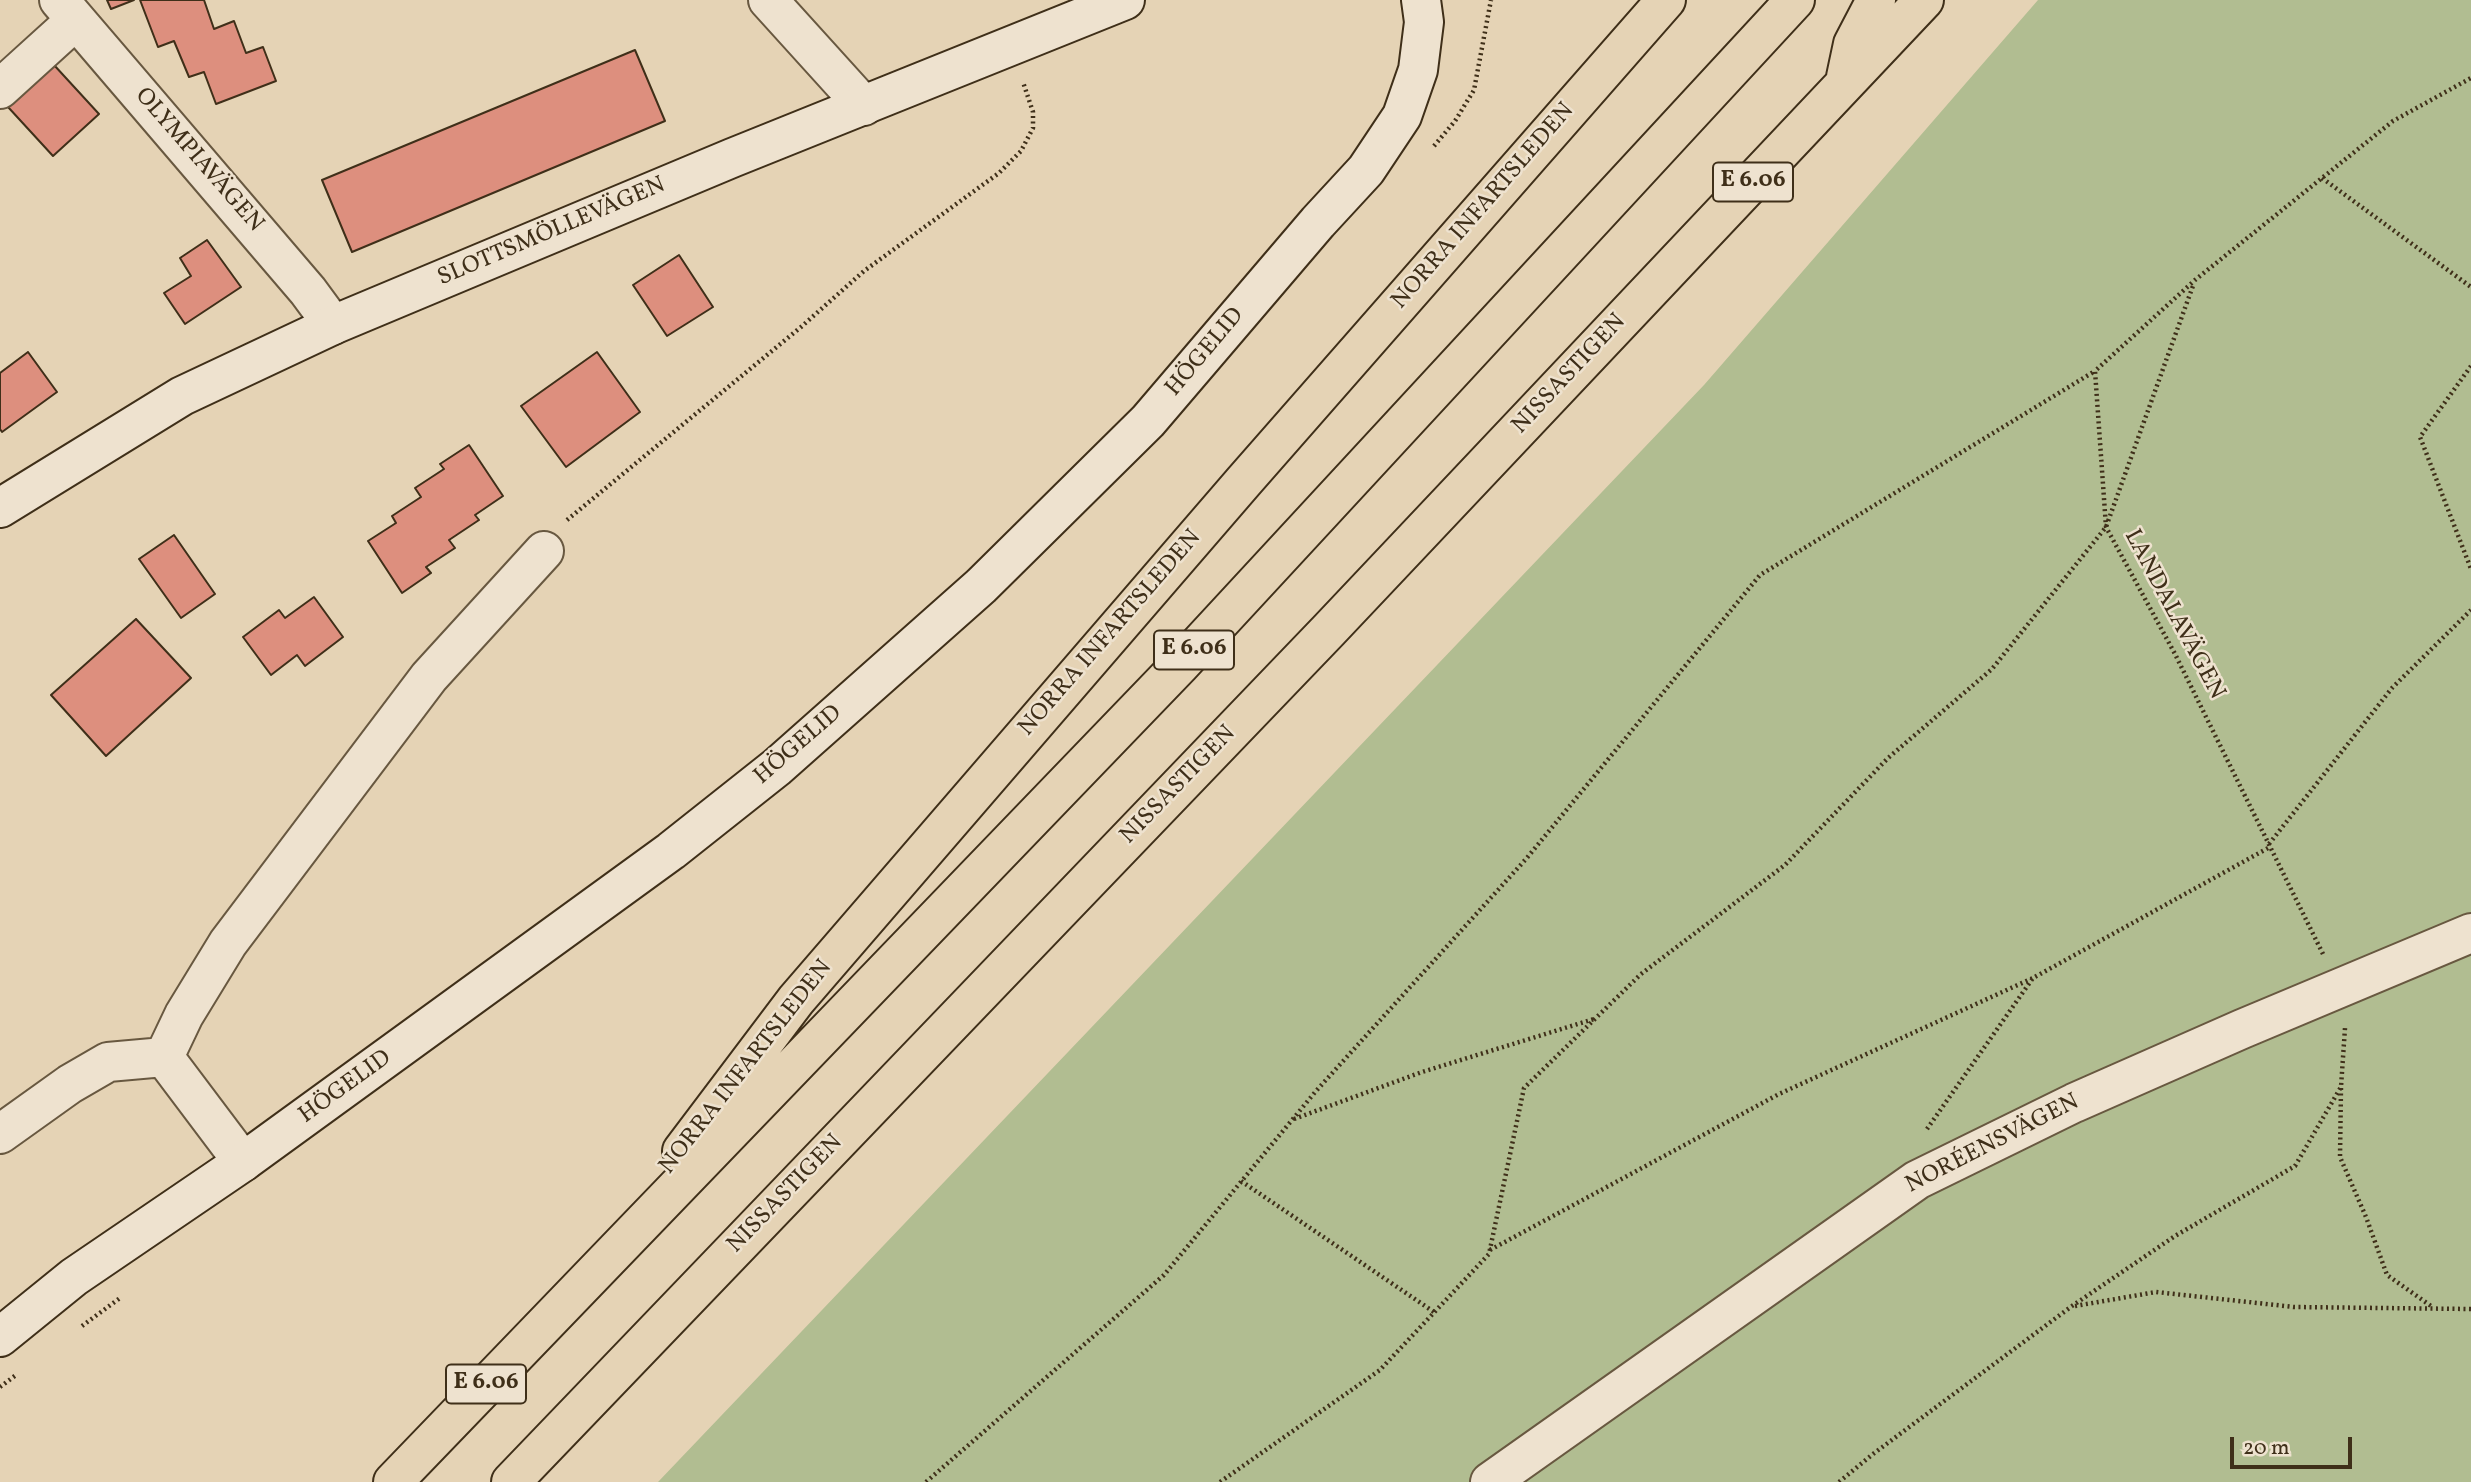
<!DOCTYPE html>
<meta charset="utf-8">
<style>
body{margin:0}
#map{position:relative;width:2471px;height:1482px;overflow:hidden;background:#e5d3b5;font-family:Vollkorn,serif}
canvas{display:block}
.scale{position:absolute;left:2230px;top:1437px;width:122px;height:32px;box-sizing:border-box;border:4px solid #3f2f19;border-top:0;padding-left:9px;font-size:21px;line-height:24px;white-space:nowrap;color:#3f2f19;-webkit-text-stroke:5px #eee2cf;paint-order:stroke}
</style>
<div id="map">
<canvas width="2471" height="1482"></canvas>
<div class="scale">20 m</div>
</div>
<script>
const ctx = document.querySelector('canvas').getContext('2d');
ctx.lineJoin = 'round';
function paint(path, color) {
  ctx.fillStyle = color;
  ctx.fill(path, 'evenodd');
}
function poly(rows) {
  const path = new Path2D();
  for (const r of rows) {
    path.moveTo(r[0], r[1]);
    for (let i = 2; i < r.length; i += 2) path.lineTo(r[i], r[i + 1]);
  }
  return path;
}
function strokePath(path, color, width, dash) {
  ctx.strokeStyle = color;
  ctx.lineWidth = width;
  ctx.lineCap = dash ? 'butt' : 'round';
  ctx.setLineDash(dash || []);
  ctx.stroke(path);
}
function drawText(font, color, halo, rows, align = 'center') {
  ctx.font = font + ' Vollkorn,serif';
  ctx.lineWidth = 5;
  ctx.setLineDash([]);
  ctx.textBaseline = 'middle';
  ctx.strokeStyle = halo;
  ctx.fillStyle = color;
  for (const [text, x, y, turn = 0] of rows) {
    ctx.save();
    ctx.translate(x, y);
    ctx.rotate((+turn || 0) * Math.PI / 180);
    ctx.textAlign = isNaN(turn) ? turn : align;
    if (halo) ctx.strokeText(text, 0, 0);
    ctx.fillText(text, 0, 0);
    ctx.restore();
  }
}
paint(poly([
 [2038,0,2471,0,2471,1482,658,1482,1704,385]
]), '#b1bd91');
const building = poly([
 [107,0,134,0,111,9,107,0],
 [140,0,204,0,214,29,234,21,246,53,263,47,276,81,216,104,204,72,189,77,174,41,158,47,140,0],
 [635,50,665,121,352,252,322,180,635,50],
 [54,65,99,114,53,156,8,107,54,65],
 [207,240,241,287,185,324,164,293,191,276,180,258,207,240],
 [679,255,713,307,667,336,633,285,679,255],
 [28,352,57,392,2,432,0,429,0,373,28,352],
 [597,352,640,412,566,467,521,406,597,352],
 [469,445,503,496,475,515,479,520,449,540,455,548,426,567,431,573,402,593,368,541,396,523,392,516,421,497,415,488,444,469,440,464,469,445],
 [174,535,215,594,181,618,139,559,174,535],
 [314,597,343,637,305,666,297,655,271,675,243,637,279,610,285,618,314,597],
 [136,619,191,678,106,756,51,695,136,619]
]);
paint(building, '#dd8f7e');
strokePath(building, '#3f2f19', 2);
const street = poly([
 [59,0,308,291,333,325],
 [768,0,864,106],
 [0,89,76,20],
 [0,1134,70,1084,108,1062,164,1057],
 [243,1162,164,1057,184,1015,228,943,429,677,544,551],
 [1490,1482,1917,1180,2074,1103,2242,1029,2471,933]
]);
const secondary = poly([
 [0,508,182,396,333,325,732,158,1125,0],
 [0,1337,74,1277,243,1162,671,851,777,767,981,586,1148,421,1318,222,1366,170,1402,116,1418,70,1424,22,1421,0]
]);
const highway = poly([
 [1846,77,1853,44,1876,0],
 [682,1151,796,1000,1244,481,1666,0],
 [393,1482,1180,665,1795,0],
 [511,1482,1329,630,1924,0]
]);
strokePath(street, '#685840', 42);
strokePath(secondary, '#3f2f19', 42);
strokePath(highway, '#3f2f19', 42);
strokePath(poly([
 [1434,146,1455,121,1474,90,1491,0],
 [2322,178,2471,287],
 [2471,366,2420,437,2471,569],
 [567,520,801,327,864,271,999,173,1021,151,1033,128,1033,112,1023,82],
 [2269,844,2392,688,2471,610],
 [2323,954,2175,654,2106,527,2095,371,2195,280,2393,121,2471,78],
 [2341,1088,2340,1157,2366,1217,2387,1275,2431,1306],
 [1294,1119,1422,1072,1594,1019],
 [1927,1129,2033,978,2270,847],
 [1241,1181,1434,1312],
 [1490,1250,1779,1094,2033,978],
 [2075,1306,2156,1292,2294,1307,2471,1309],
 [82,1326,120,1298],
 [0,1387,16,1375],
 [926,1482,1164,1275,1316,1091,1526,859,1760,575,2095,371],
 [1220,1482,1380,1370,1489,1254,1524,1088,1641,974,1785,865,1888,758,1992,669,2106,527,2194,283],
 [1839,1482,1873,1454,2072,1306,2175,1236,2295,1166,2341,1087,2345,1028]
]), '#3f2f19', 4.5, [2, 3.5]);
strokePath(street, '#eee2cf', 38);
strokePath(secondary, '#eee2cf', 38);
strokePath(highway, '#e5d3b5', 38);
for (const [x, y, w] of [
 [1753,182,80],
 [1194,650,80],
 [486,1384,80]
]) {
  const box = new Path2D();
  box.roundRect(x - w / 2, y - 19.5, w, 39, 5);
  ctx.fillStyle = '#eee2cf';
  ctx.fill(box);
  strokePath(box, '#3f2f19', 2);
}
drawText('bold 23px', '#3f2f19', null, [
 ["E 6.06",1753,182],
 ["E 6.06",1194,650],
 ["E 6.06",486,1384]
]);
drawText('24px', '#3f2f19', '#eee2cf', [
 ["OLYMPIAVÄGEN",198,161,49],
 ["NORRA INFARTSLEDEN",1484,207,-49],
 ["SLOTTSMÖLLEVÄGEN",552,233,-23],
 ["HÖGELID",1206,353,-50],
 ["NISSASTIGEN",1570,375,-47],
 ["LANDALAVÄGEN",2173,615,62],
 ["NORRA INFARTSLEDEN",1111,634,-49],
 ["HÖGELID",799,746,-41],
 ["NISSASTIGEN",1179,786,-46],
 ["NORRA INFARTSLEDEN",747,1068,-52],
 ["HÖGELID",346,1088,-36],
 ["NORÉENSVÄGEN",1993,1145,-27],
 ["NISSASTIGEN",786,1195,-46]
]);
</script>
